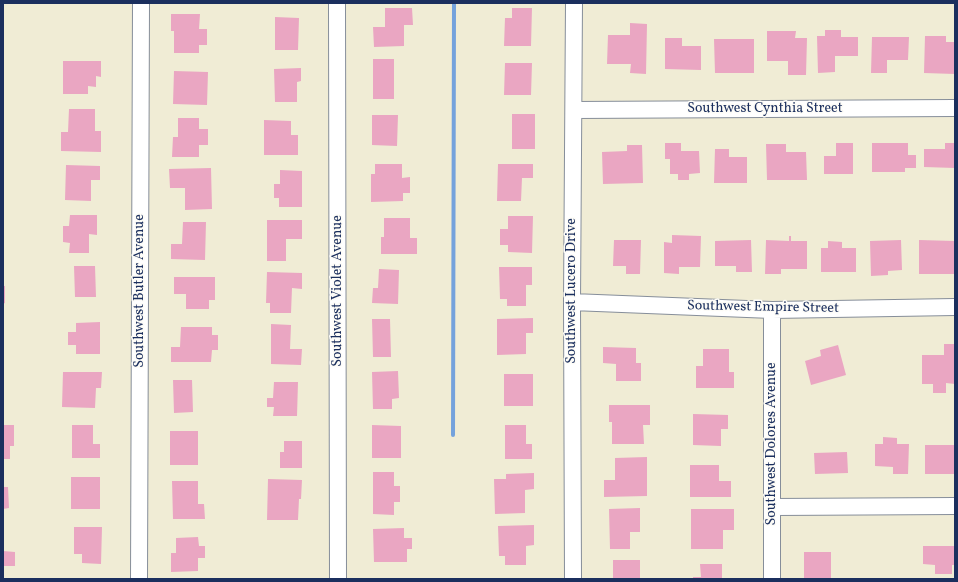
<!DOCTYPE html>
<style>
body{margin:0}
#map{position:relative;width:958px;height:582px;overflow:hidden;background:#f0ecd5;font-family:Vollkorn,serif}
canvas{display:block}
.frame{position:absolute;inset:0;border:4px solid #1b2f5e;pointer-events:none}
</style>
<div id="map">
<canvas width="958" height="582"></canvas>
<div class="frame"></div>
</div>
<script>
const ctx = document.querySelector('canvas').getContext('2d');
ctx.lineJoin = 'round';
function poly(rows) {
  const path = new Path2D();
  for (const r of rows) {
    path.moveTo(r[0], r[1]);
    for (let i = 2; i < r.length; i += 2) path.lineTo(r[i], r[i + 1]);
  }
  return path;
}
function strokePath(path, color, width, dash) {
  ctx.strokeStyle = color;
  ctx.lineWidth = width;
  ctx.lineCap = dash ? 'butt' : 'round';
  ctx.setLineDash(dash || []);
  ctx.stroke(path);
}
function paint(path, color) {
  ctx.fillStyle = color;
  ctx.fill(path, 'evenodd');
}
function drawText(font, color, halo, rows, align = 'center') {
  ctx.font = font + ' Vollkorn,serif';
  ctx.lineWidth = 3;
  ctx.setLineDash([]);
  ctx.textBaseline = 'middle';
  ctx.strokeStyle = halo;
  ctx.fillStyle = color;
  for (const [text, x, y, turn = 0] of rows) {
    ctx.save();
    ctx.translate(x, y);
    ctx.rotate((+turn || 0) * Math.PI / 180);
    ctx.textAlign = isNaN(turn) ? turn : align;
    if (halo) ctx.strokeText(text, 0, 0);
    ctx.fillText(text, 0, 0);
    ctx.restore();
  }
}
strokePath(poly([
 [453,435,454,3]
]), '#74a2dc', 4);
paint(poly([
 [385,8,412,8,413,25,404,25,404,46,374,47,373,27,385,27],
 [512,8,532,8,531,46,504,46,505,18,512,18],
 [171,14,200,14,199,29,207,29,207,45,199,45,199,53,174,53,174,31,171,31],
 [275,17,299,18,298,50,275,50],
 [630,23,647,24,646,74,630,73,631,64,607,64,608,35,630,35],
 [825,30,841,30,841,37,858,37,858,56,835,56,835,72,818,73,817,36,825,36],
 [767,31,796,31,795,38,807,38,806,75,788,75,788,61,767,61],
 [925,36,946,36,946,42,955,42,955,74,924,73],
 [872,37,909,37,908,60,887,60,887,73,871,73],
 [665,38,682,38,682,46,701,46,701,70,665,69],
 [714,39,754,39,754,73,715,73],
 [373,59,394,59,394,99,373,99],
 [63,61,101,61,101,77,96,76,96,87,88,86,88,94,63,94],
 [505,63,532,63,531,95,504,95],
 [301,68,301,81,297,82,297,102,275,102,274,69],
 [174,71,208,72,207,105,173,104],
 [69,109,95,109,95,131,101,131,101,152,61,151,61,132,68,132],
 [512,114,535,114,535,149,512,149],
 [372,115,398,115,397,146,372,145],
 [178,118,199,118,199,129,208,129,208,145,199,145,199,157,172,157,173,137,178,137],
 [264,120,291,121,291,135,298,135,298,155,264,155],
 [665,143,681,143,681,151,699,151,700,173,689,174,689,180,678,180,678,174,670,174,670,159,665,159],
 [836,143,853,143,853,174,824,174,824,156,836,156],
 [872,143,908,143,908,155,916,155,916,168,905,168,905,172,872,172],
 [945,143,955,143,955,168,924,167,924,149,945,149],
 [766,144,786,144,786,152,806,152,807,180,767,180],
 [627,145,642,145,643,183,603,184,602,152,627,151],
 [715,149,729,149,729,157,747,157,747,183,714,183],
 [375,164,402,164,402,178,410,177,410,193,403,193,403,201,371,202,371,174,375,174],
 [498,164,533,164,533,178,522,178,521,201,497,201],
 [66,165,100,166,100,180,91,180,91,201,65,200],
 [211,168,212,209,185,210,185,188,170,188,169,169],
 [280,170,302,171,302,207,279,207,279,198,274,198,274,184,280,184],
 [70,215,97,215,97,235,89,234,89,253,69,253,70,243,63,242,63,226,69,226],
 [508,216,533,216,532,253,508,252,508,245,500,245,500,229,508,229],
 [384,218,410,218,410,238,417,238,417,254,381,254,381,237,384,237],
 [267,220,302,220,302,239,286,239,286,261,267,261],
 [183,222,206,222,205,260,171,259,171,244,182,244],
 [672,235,701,236,700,267,679,267,679,274,664,273,664,242,672,243],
 [789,236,791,236,791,241,807,241,807,269,781,269,781,274,765,274,766,240,789,241],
 [614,240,641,240,640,274,626,274,626,266,613,266],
 [751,240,752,272,736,272,736,266,715,266,715,241],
 [901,240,902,270,888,271,888,275,871,276,870,241],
 [919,240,955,241,955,274,919,274],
 [828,241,842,242,842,248,856,248,856,272,821,272,821,248,828,248],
 [74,266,95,266,96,297,75,297],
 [499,267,532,267,532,285,526,285,526,306,507,306,507,299,500,299],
 [379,269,399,270,398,304,372,303,373,288,378,288],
 [267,272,302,273,302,289,292,288,291,313,270,313,270,303,266,303],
 [174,277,215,277,215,300,209,300,209,309,186,309,186,294,174,294],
 [3,286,5,286,5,303,3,304],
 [533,318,533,333,526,333,526,354,497,355,497,319],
 [372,319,390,319,391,357,373,357],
 [100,322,100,354,76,354,76,345,68,345,68,332,76,332,76,323],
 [271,324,291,325,290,349,302,349,301,365,271,364],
 [181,327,212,327,212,335,218,335,218,350,212,350,211,362,171,362,171,347,180,347],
 [944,344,955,344,955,384,946,383,946,393,933,393,933,384,922,384,922,355,944,355],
 [838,345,846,375,811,385,805,361,821,356,820,350],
 [603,347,636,348,636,363,641,363,641,381,616,381,616,364,603,363],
 [703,349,729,349,729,372,734,372,734,388,696,388,696,366,703,366],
 [398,371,399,398,392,399,392,409,373,409,372,372],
 [63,372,102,372,101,388,96,388,95,408,62,407],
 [504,374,533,374,533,406,504,406],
 [173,380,192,380,193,412,174,413],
 [274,382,298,382,297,416,273,416,274,407,267,407,267,398,273,398],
 [609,405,650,405,650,425,643,425,644,444,612,444,612,422,609,422],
 [693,414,728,415,728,429,721,429,721,446,693,445],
 [3,425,14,425,14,446,10,446,10,459,3,459],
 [72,425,93,425,93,444,100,444,100,458,72,458],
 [372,425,401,426,401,458,372,458],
 [505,425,526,425,526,444,532,444,532,459,505,459],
 [170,431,198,431,198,465,170,465],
 [883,437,897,438,897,444,909,444,908,474,893,474,893,467,875,466,875,444,883,444],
 [284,441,302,441,302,468,280,468,280,452,284,452],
 [925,445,955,445,955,474,925,474],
 [847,452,848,473,815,474,814,453],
 [647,457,647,496,604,497,604,480,615,480,615,458],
 [690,465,719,465,719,481,731,481,731,497,690,497],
 [373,472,394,472,394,486,400,486,400,502,394,502,394,515,373,514],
 [534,473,534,489,525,490,525,513,495,514,494,479,506,479,506,474],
 [71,477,100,477,100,509,71,509],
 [268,479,302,480,301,499,299,499,298,520,267,520],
 [172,481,198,481,198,504,204,504,205,519,173,519],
 [3,487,8,487,9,508,3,509],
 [640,508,640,532,630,532,630,549,610,549,609,509],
 [691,509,734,509,734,530,723,530,723,549,691,549],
 [534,525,534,545,526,546,526,565,505,565,505,556,499,556,498,526],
 [74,527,102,527,101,564,82,563,82,554,74,554],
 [404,528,404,538,412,538,412,549,407,549,407,562,374,562,373,529],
 [198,537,199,546,205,546,205,558,198,558,198,571,171,572,171,553,176,553,176,538],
 [923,546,955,546,955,565,952,565,952,574,935,574,935,565,923,564],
 [3,551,15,552,15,566,3,566],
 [804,552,831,552,831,579,804,579],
 [613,560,640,560,640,579,613,579],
 [700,564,722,564,722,579,693,579,693,577,701,577]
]), '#eaa6c2');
const minor = poly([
 [337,3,338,579],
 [574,110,955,108],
 [572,302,772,310,955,307],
 [772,310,772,579],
 [773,507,955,506],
 [139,579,141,3],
 [573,579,572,302,574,3]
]);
strokePath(minor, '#868e9a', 18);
strokePath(minor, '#fff', 16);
drawText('14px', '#1b2f5e', '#fdfcf7', [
 ["Southwest Cynthia Street",765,109],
 ["Southwest Butler Avenue",140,291,-90],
 ["Southwest Violet Avenue",338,291,-90],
 ["Southwest Lucero Drive",572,291,-90],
 ["Southwest Empire Street",763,308,1],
 ["Southwest Dolores Avenue",772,444,-90]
]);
</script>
